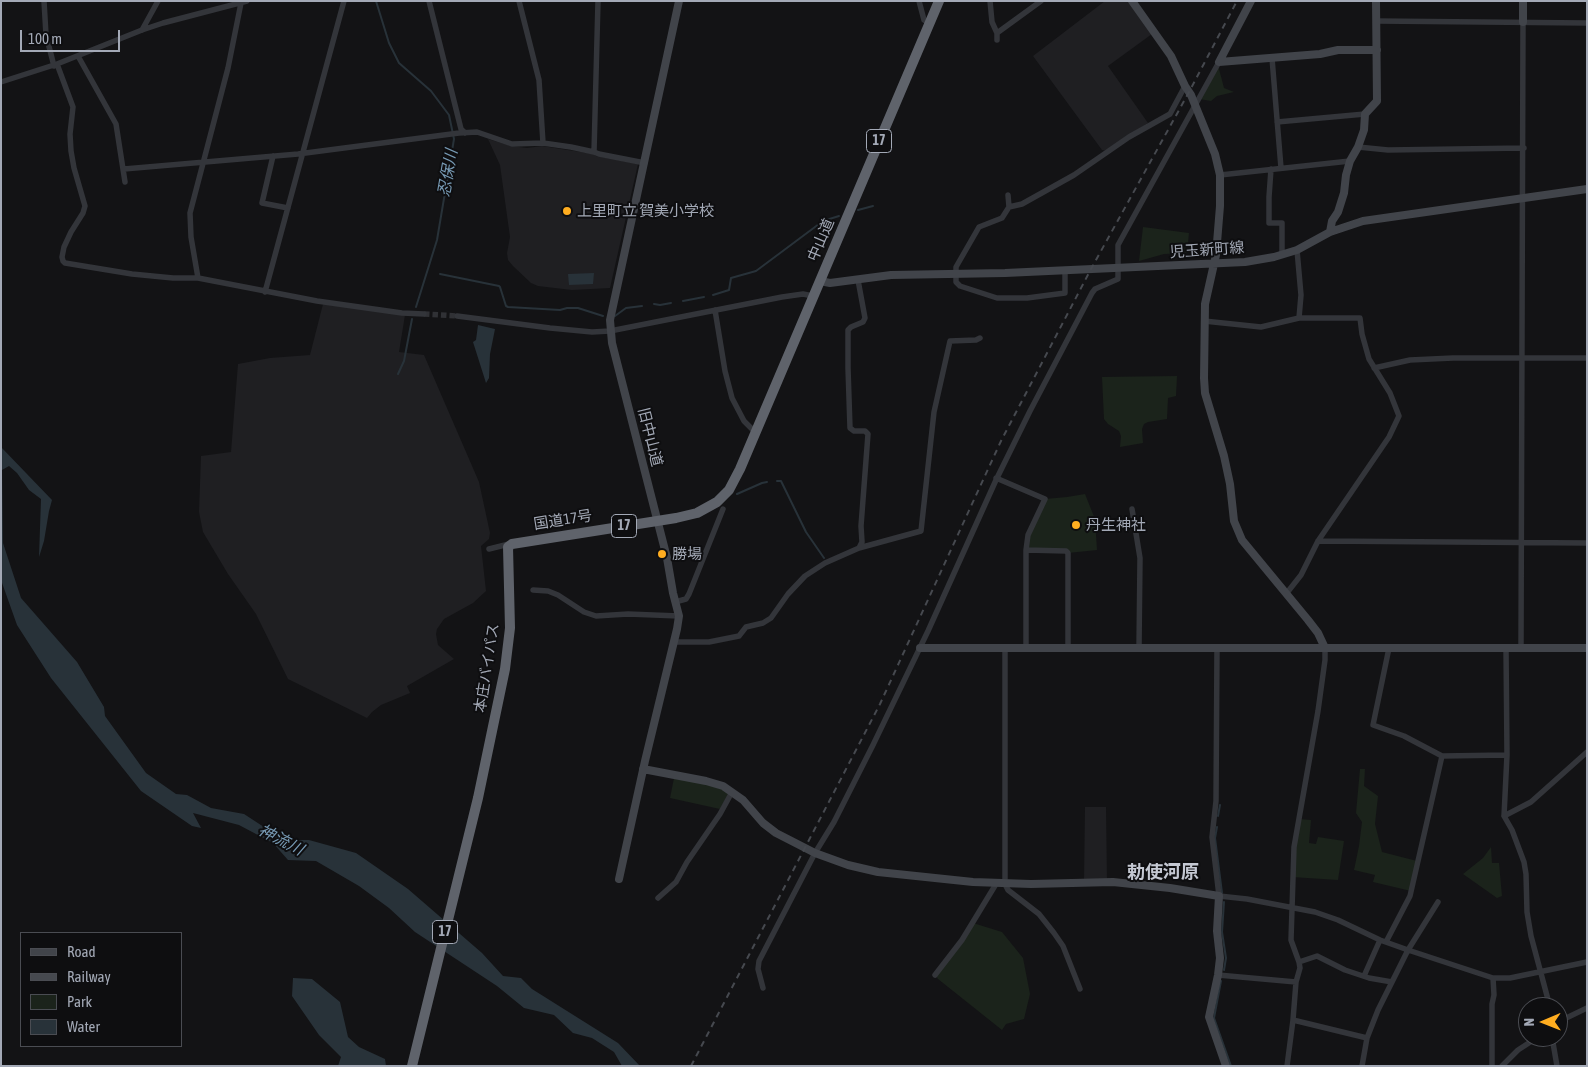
<!DOCTYPE html>
<meta charset="utf-8">
<style>
body{margin:0}
#map{position:relative;width:1588px;height:1067px;overflow:hidden;background:#131315;font-family:"Asap Condensed",sans-serif}
canvas{display:block}
.frame{position:absolute;inset:0;border:2px solid #a3a9b6;pointer-events:none}
.legend{position:absolute;left:20px;top:932px;width:162px;height:115px;box-sizing:border-box;background:#0e0e10;border:1px solid #4a4c52;margin:0;padding:6px 9px;list-style:none;font-size:15px;color:#a3a9b6}
.legend li{display:flex;align-items:center;gap:10px;height:25px}
.legend b{width:25px;border:1px solid #4a4c52}
.north{position:absolute;left:1518px;top:997px;width:50px;height:50px;box-sizing:border-box;background:#0e0e10;border:1px solid #4a4c52;border-radius:50%;rotate:269deg;font-size:14px;font-weight:700;line-height:20px;text-align:center;color:#a3a9b6}
.north::after{content:'';display:block;margin:auto;width:18px;height:22px;background:#ffad20;clip-path:polygon(50% 0,100% 100%,50% 72%,0 100%)}
.scale{position:absolute;left:20px;top:30px;width:100px;height:22px;box-sizing:border-box;border:2px solid #a3a9b6;border-top:0;padding-left:6px;font-size:15px;line-height:18px;white-space:nowrap;color:#a3a9b6;-webkit-text-stroke:4px #0e0e10;paint-order:stroke}
</style>
<div id="map">
<canvas width="1588" height="1067"></canvas>
<div class="frame"></div>
<ul class="legend">
<li><b style="height:6px;background:#41444a"></b>Road</li>
<li><b style="height:6px;background:#46494f"></b>Railway</li>
<li><b style="height:14px;background:#1b231b"></b>Park</li>
<li><b style="height:14px;background:#283239"></b>Water</li>
</ul>
<div class="north">N</div>
<div class="scale">100 m</div>
</div>
<script>
const ctx = document.querySelector('canvas').getContext('2d');
ctx.lineJoin = 'round';
function paint(path, color) {
  ctx.fillStyle = color;
  ctx.fill(path, 'evenodd');
}
function poly(rows) {
  const path = new Path2D();
  for (const r of rows) {
    path.moveTo(r[0], r[1]);
    for (let i = 2; i < r.length; i += 2) path.lineTo(r[i], r[i + 1]);
  }
  return path;
}
function strokePath(path, color, width, dash) {
  ctx.strokeStyle = color;
  ctx.lineWidth = width;
  ctx.lineCap = dash ? 'butt' : 'round';
  ctx.setLineDash(dash || []);
  ctx.stroke(path);
}
function drawText(font, color, halo, rows, align = 'center') {
  ctx.font = font + ' "Asap Condensed","Noto Sans JP",sans-serif';
  ctx.lineWidth = 4;
  ctx.setLineDash([]);
  ctx.textBaseline = 'middle';
  ctx.strokeStyle = halo;
  ctx.fillStyle = color;
  for (const [text, x, y, turn = 0] of rows) {
    ctx.save();
    ctx.translate(x, y);
    ctx.rotate((+turn || 0) * Math.PI / 180);
    ctx.textAlign = isNaN(turn) ? turn : align;
    if (halo) ctx.strokeText(text, 0, 0);
    ctx.fillText(text, 0, 0);
    ctx.restore();
  }
}
paint(poly([
 [1105,1,1129,1,1152,34,1108,66,1148,123,1107,151,1102,150,1033,56],
 [488,139,511,146,527,148,542,146,594,154,596,156,638,164,610,288,572,290,538,286,531,283,513,266,508,260,507,253,510,237,500,165],
 [323,304,405,315,399,352,424,355,479,482,490,533,489,539,481,546,486,591,473,603,444,619,437,629,436,634,438,645,454,659,407,686,410,693,381,705,372,712,367,718,288,679,256,614,228,574,203,532,199,512,201,456,231,452,238,364,270,358,310,355],
 [1085,807,1106,807,1107,882,1084,882]
]), '#1f1f22');
paint(poly([
 [1218,65,1224,88,1234,92,1217,96,1211,101,1199,99],
 [1143,227,1189,233,1187,253,1164,254,1139,261],
 [1177,376,1176,396,1168,398,1167,419,1148,422,1144,424,1142,429,1143,443,1120,447,1121,436,1119,431,1108,424,1104,419,1102,377],
 [1085,494,1095,519,1097,550,1068,553,1026,550,1028,535,1045,499,1067,497],
 [1360,769,1365,769,1364,786,1378,796,1375,824,1382,852,1417,861,1411,891,1373,882,1375,875,1354,870,1359,846,1362,822,1356,813],
 [674,778,709,785,727,791,728,795,720,809,670,798],
 [1299,819,1311,820,1309,843,1316,844,1318,837,1344,841,1338,880,1292,877],
 [1491,847,1492,863,1499,863,1502,896,1497,898,1463,874,1483,858],
 [973,923,1002,932,1023,958,1030,994,1024,1019,1006,1024,1002,1030,938,979,935,975]
]), '#1b231b');
paint(poly([
 [594,273,593,284,569,285,568,274],
 [478,325,495,329,490,354,489,378,486,383,473,342,476,340],
 [1,447,52,500,49,511,44,541,39,557,41,499,29,490,17,473,9,466,2,470,3,543,21,598,77,662,104,707,105,716,146,773,176,794,187,795,211,808,244,814,267,829,291,840,309,840,356,853,408,889,482,953,503,976,521,978,532,989,618,1043,640,1066,622,1066,614,1052,592,1038,573,1033,554,1015,524,1008,497,986,415,932,389,908,359,886,316,861,288,860,273,843,239,825,193,813,201,828,192,826,141,791,51,678,17,625,1,580],
 [293,978,312,979,340,1002,348,1037,359,1047,385,1059,386,1066,338,1066,341,1057,319,1035,292,996]
]), '#283239');
strokePath(poly([
 [376,1,389,43,399,63,431,91,449,115,454,139,437,240,416,307],
 [858,210,873,206],
 [440,274,499,286,500,287,506,306,508,307,560,310,567,308,578,308,603,316],
 [713,295,729,290,731,278,756,271,823,221,839,216],
 [683,301,704,297],
 [654,304,660,305,671,303],
 [615,316,626,308,642,306],
 [398,374,404,361,412,319],
 [777,481,781,481,806,532,824,558],
 [737,494,762,483,767,482],
 [1218,816,1220,805],
 [1217,827,1215,838,1222,893],
 [1224,970,1226,958,1222,932,1224,902],
 [1221,981,1214,1018,1231,1066]
]), '#283239', 2);
strokePath(poly([
 [424,314,457,316]
]), '#303135', 5.5, [5.5, 3]);
strokePath(poly([
 [44,1,46,35,54,66],
 [429,1,461,129,465,133],
 [519,1,539,80,543,143],
 [919,1,924,20,930,24],
 [990,1,992,22,997,33,997,40],
 [1376,21,1587,23],
 [142,30,158,1],
 [997,33,1041,1],
 [78,56,116,124,125,182],
 [1272,58,1281,168],
 [57,64,73,107,70,134,71,151,74,168,85,206,83,213,71,232,64,247,62,257,63,261,65,263,132,274,173,278,198,278,317,301,402,313,424,314],
 [1,82,57,64,142,30,163,23,247,1],
 [1277,122,1365,114],
 [1358,147,1388,150,1524,148],
 [594,152,598,1],
 [273,156,262,203,288,208],
 [124,169,298,154,459,133,477,132,512,144,543,143,571,147,594,152,599,154,645,163],
 [1271,169,1269,197,1269,223,1282,223,1282,255],
 [1220,175,1350,161],
 [1008,195,1009,207],
 [1297,250,1301,295,1299,318],
 [1065,270,1065,293,1027,298,997,298,960,286,956,282,956,267,979,227,1002,218,1009,207,1022,204,1074,175,1129,137,1170,114,1185,86],
 [198,278,191,237,190,213,228,68,241,3],
 [265,292,344,1],
 [715,310,725,371,732,398,744,421,755,432],
 [457,316,550,328,592,332,610,331,782,297,803,294,813,296],
 [1204,321,1261,327,1299,318,1360,318,1362,334,1369,359,1390,393,1399,416,1389,437,1318,541,1301,575,1286,594],
 [1374,368,1410,360,1453,358,1587,358],
 [996,478,1045,499,1028,535,1026,550,1026,648],
 [1132,509,1140,558,1139,648],
 [1318,541,1587,543],
 [859,548,921,531,934,412,950,341,976,340,980,338],
 [489,549,509,544],
 [1026,550,1066,551,1068,553,1068,648],
 [533,590,548,591,558,595,584,612,596,616,628,614,679,616],
 [675,602,686,599,689,594,723,509],
 [674,642,709,642,739,636,746,627,763,623,771,618,788,594,805,576,825,563,859,548,862,542,861,526,868,434,865,431,854,431,850,428,848,368,848,330,851,327,863,322,865,318,858,280],
 [1005,648,1005,884,1008,890,1039,914,1054,933,1063,946,1080,989],
 [1217,648,1216,801,1212,837,1219,896,1247,899,1315,912,1338,920,1380,940,1408,950,1493,978,1510,978,1587,962],
 [1389,648,1373,725,1404,736,1442,756,1507,755],
 [1506,648,1507,755,1504,816,1512,830,1524,862,1526,874,1527,912,1531,936,1550,1007],
 [1521,648,1523,22],
 [1504,816,1531,802,1587,752],
 [658,898,676,882,687,862,720,814,732,792],
 [1386,942,1410,896,1442,756],
 [1299,962,1317,956,1345,970,1369,978,1392,982],
 [935,975,962,940,996,884],
 [1218,975,1296,982],
 [1364,976,1380,940],
 [763,988,758,969,759,961,815,853,834,822,873,745,928,631,996,480,1030,411,1092,293,1095,289,1118,279,1118,245,1219,62],
 [1293,1020,1367,1038],
 [1558,1022,1587,1008],
 [1552,1037,1557,1066],
 [1287,1066,1293,1020,1296,982,1300,968,1299,962,1291,940,1294,847,1318,711,1325,660,1325,648],
 [1362,1066,1367,1038,1378,1010,1408,950,1438,902],
 [1492,1066,1492,1004,1494,995,1493,978],
 [1502,1066,1518,1050,1538,1037]
]), '#33353a', 5.5);
strokePath(poly([
 [1132,1,1171,56,1185,86,1191,95,1215,154,1220,175,1220,206,1216,255,1205,304,1204,378,1205,393,1224,456,1230,484,1234,521,1242,540,1308,620,1318,633,1325,648],
 [1251,1,1219,62,1320,54,1338,50,1377,50],
 [1523,1,1523,22],
 [1330,232,1332,221,1338,212,1344,193,1346,175,1350,161,1358,147,1364,130,1365,114,1377,101,1376,1],
 [820,281,830,283,891,275,1005,273,1245,262,1274,257,1297,250,1330,232,1363,221,1587,189],
 [920,648,1587,648],
 [643,769,706,781,723,786,743,800,763,823,776,833,815,853,848,865,878,872,973,882,1031,884,1113,882,1170,888,1219,896,1217,931,1220,958,1218,975,1209,1017,1226,1066],
 [619,879,645,761,677,629,679,616,673,593,667,558,612,343,610,320,679,1]
]), '#41444a', 8);
strokePath(poly([
 [412,1066,478,798,505,669,510,628,508,547,512,544,676,518,697,513,717,502,729,490,740,469,939,1]
]), '#5f636b', 10);
strokePath(poly([
 [691,1066,880,704,1001,441,1091,269,1189,92,1237,1]
]), '#46494f', 2, [6, 5]);
for (const [x, y, r, color] of [
 [567,211,5,"#ffad20"],
 [1076,525,5,"#ffad20"],
 [662,554,5,"#ffad20"]
]) {
  const dot = new Path2D();
  dot.arc(x, y, r, 0, 2 * Math.PI);
  ctx.fillStyle = color;
  ctx.fill(dot);
  strokePath(dot, '#0e0e10', 2);
}
for (const [x, y, w] of [
 [879,141,25],
 [624,526,25],
 [445,932,25]
]) {
  const box = new Path2D();
  box.roundRect(x - w / 2, y - 11.5, w, 23, 4);
  ctx.fillStyle = '#0e0e10';
  ctx.fill(box);
  strokePath(box, '#a3a9b6', 1);
}
drawText('bold 14px', '#a3a9b6', null, [
 ["17",879,141],
 ["17",624,526],
 ["17",445,932]
]);
drawText('15px', '#a3a9b6', '#0e0e10', [
 ["上里町立 賀美小学校",577,211],
 ["丹生神社",1086,525],
 ["勝場",672,554]
], 'left');
drawText('15px', '#a3a9b6', '#0e0e10', [
 ["中山道",821,240,-67],
 ["児玉新町線",1207,250,-4],
 ["旧中山道",650,437,76],
 ["国道17号",563,520,-9],
 ["本庄バイパス",487,668,-81]
]);
drawText('italic 16px', '#779ab4', '#0e0e10', [
 ["忍保川",448,173,-80],
 ["神流川",281,840,27]
]);
drawText('bold 18px', '#c4c8d2', '#0e0e10', [
 ["勅使河原",1163,872]
]);
</script>
